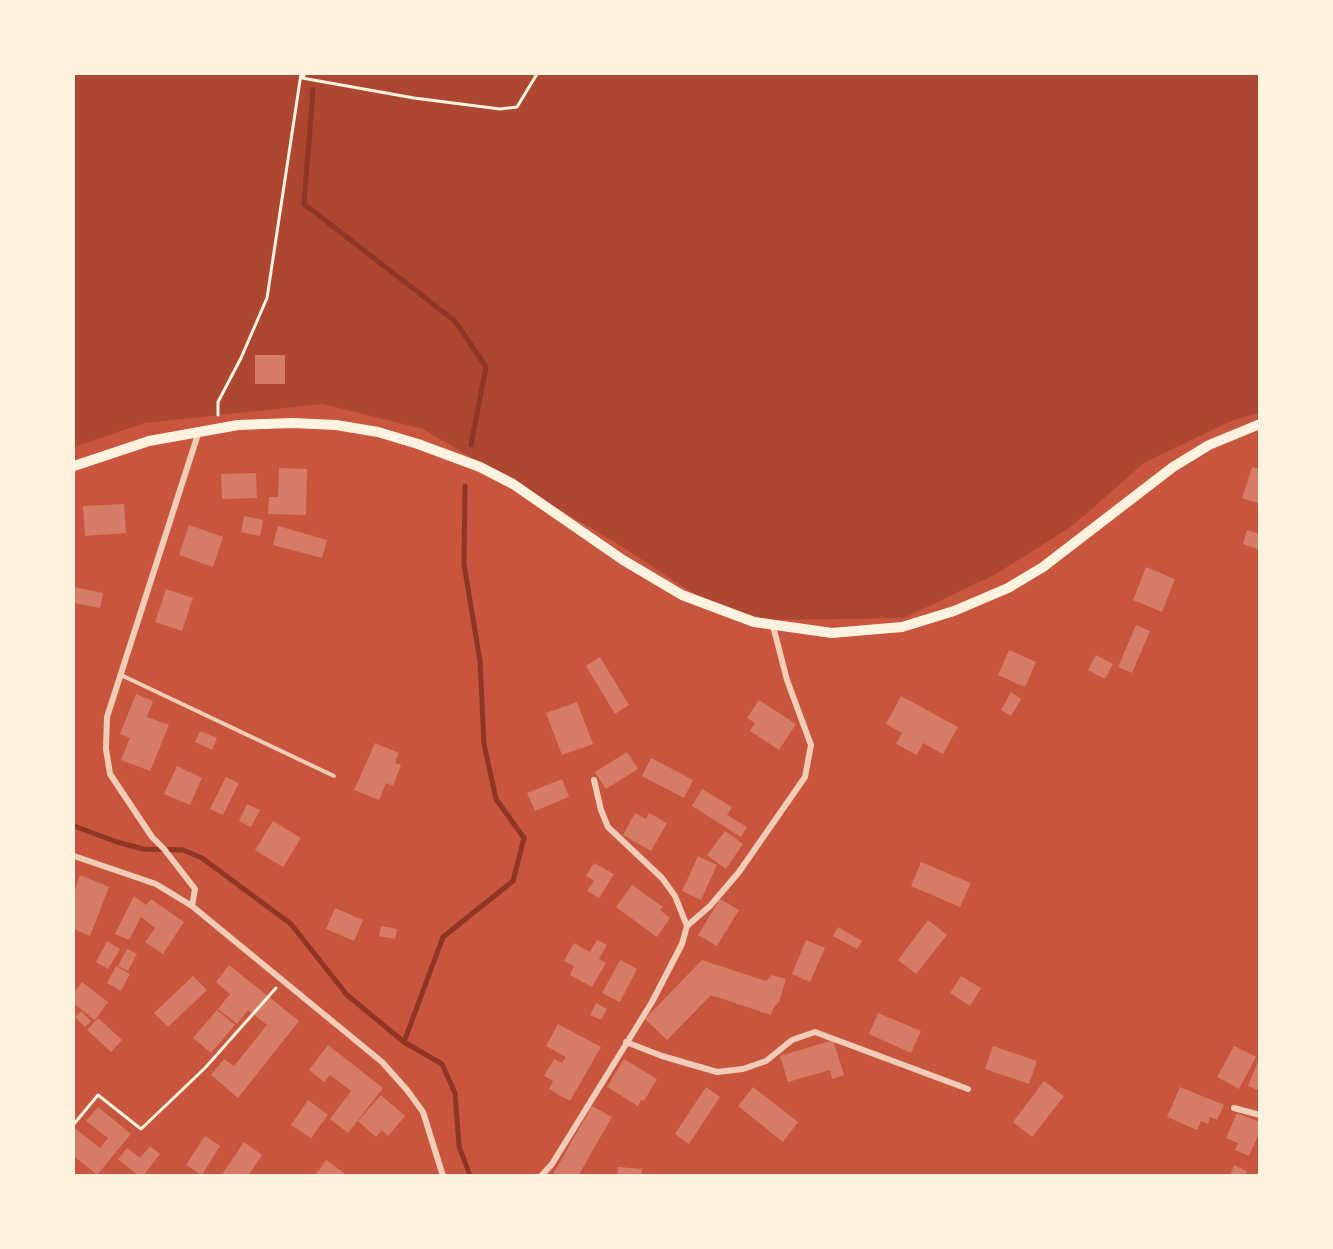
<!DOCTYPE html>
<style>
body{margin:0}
#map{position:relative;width:1333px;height:1249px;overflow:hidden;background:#c8553d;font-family:"Noto Sans",sans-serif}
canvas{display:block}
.frame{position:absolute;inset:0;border:75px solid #fff3e0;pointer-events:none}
</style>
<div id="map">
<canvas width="1333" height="1249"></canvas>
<div class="frame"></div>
</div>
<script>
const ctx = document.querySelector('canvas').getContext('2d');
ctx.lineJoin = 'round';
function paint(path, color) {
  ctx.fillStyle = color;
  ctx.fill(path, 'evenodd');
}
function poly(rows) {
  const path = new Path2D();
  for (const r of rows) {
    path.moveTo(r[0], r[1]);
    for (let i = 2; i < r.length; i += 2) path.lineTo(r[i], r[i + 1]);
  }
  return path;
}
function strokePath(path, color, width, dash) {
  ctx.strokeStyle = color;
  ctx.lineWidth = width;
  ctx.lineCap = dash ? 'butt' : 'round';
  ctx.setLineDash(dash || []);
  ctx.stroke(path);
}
paint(poly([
 [74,74,1259,74,1259,413,1233,420,1144,463,1072,526,996,574,904,618,769,620,705,601,618,544,423,429,323,404,145,423,74,447]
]), '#ae4732');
strokePath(poly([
 [313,90,304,204,455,321,486,367,471,445],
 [74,826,117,842,143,849,183,850,202,858,291,924,347,995,404,1042,442,1064,455,1093,459,1146,470,1176],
 [404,1042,443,937,513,881,524,838,496,799,484,744,480,661,464,564,465,486]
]), '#8f3625', 5);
paint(poly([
 [255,355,285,355,285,384,255,384],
 [1252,467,1260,469,1260,504,1242,498],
 [279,468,307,469,306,515,268,514,269,497,278,497],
 [256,473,257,498,222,499,221,474],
 [124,504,126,533,85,536,83,506],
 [244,516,263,520,260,536,241,532],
 [189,525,223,537,213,567,179,555],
 [278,526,327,540,322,558,273,545],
 [1247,530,1260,534,1260,550,1243,544],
 [1146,567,1175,579,1162,612,1133,600],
 [74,587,103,593,100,608,74,603],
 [166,589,193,598,182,631,155,622],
 [1136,625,1150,631,1132,673,1118,667],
 [1009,650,1036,662,1025,687,998,675],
 [1096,655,1113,664,1105,679,1088,670],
 [600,657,629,705,615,714,586,666],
 [1011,692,1021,699,1011,716,1001,710],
 [136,694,153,701,147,717,169,725,150,771,121,760,130,738,120,734],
 [901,696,958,727,943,754,923,743,917,755,896,744,902,733,886,724],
 [759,700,796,724,779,750,750,731,755,723,747,718],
 [577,702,593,744,562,755,546,713],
 [200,731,217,738,212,750,195,742],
 [375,743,399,753,395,763,401,765,393,786,386,783,379,800,354,790],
 [627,752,638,769,606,789,595,772],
 [651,758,693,780,684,798,642,776],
 [177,766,202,778,190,805,164,794],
 [226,777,239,783,223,815,210,809],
 [562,779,569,797,535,811,527,793],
 [702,789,732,807,727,815,747,827,741,837,692,806],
 [247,804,260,810,251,827,239,821],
 [635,813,646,819,649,813,667,823,651,851,623,835],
 [273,821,301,838,283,867,255,850],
 [725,831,743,844,726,869,707,855],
 [698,856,717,865,701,900,682,891],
 [921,862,971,883,960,907,911,886],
 [594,863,614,874,599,898,587,891,594,881,586,876],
 [80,875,109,887,90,936,74,929,74,892],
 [632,885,663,907,660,910,670,918,657,937,616,907],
 [134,896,146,905,151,899,184,922,163,954,145,942,155,928,141,917,129,940,115,934],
 [720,899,739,910,717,946,698,935],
 [335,908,363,920,354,941,326,929],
 [928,920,947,935,916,974,898,960],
 [381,926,397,929,395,939,379,936],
 [838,927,862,941,857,949,833,936],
 [597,940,607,945,599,959,606,963,592,987,570,975,574,966,564,961,574,943,590,952],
 [806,940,825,948,810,982,792,974],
 [107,941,120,949,108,969,96,962],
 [127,949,137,954,128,971,118,966],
 [620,960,637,969,620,1002,602,993],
 [702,960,766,981,772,975,786,979,779,1002,774,1007,771,1015,711,995,667,1040,645,1019],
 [229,965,299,1021,238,1098,211,1075,224,1059,234,1066,267,1025,248,1010,237,1024,218,1009,230,994,216,982],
 [116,966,130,974,121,991,107,983],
 [193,976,207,990,168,1027,154,1013],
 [961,976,981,988,970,1006,950,993],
 [82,982,108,1002,95,1020,74,1004,74,993],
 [596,1003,607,1009,601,1020,590,1015],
 [217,1010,235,1025,211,1053,193,1038],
 [81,1011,91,1021,85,1027,75,1017],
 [878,1013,921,1031,911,1053,869,1034],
 [98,1018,122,1040,111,1052,87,1030],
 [558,1024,601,1047,570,1101,549,1089,553,1081,544,1076,554,1059,562,1063,566,1057,546,1046],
 [833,1040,844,1075,832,1079,830,1070,788,1082,780,1056],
 [328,1045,383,1088,348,1133,330,1119,351,1091,330,1075,324,1082,309,1070],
 [993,1046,1037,1061,1029,1084,985,1069],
 [1234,1046,1256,1057,1239,1089,1217,1077],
 [624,1059,657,1079,644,1101,641,1100,638,1106,607,1087],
 [1259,1059,1260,1059,1260,1091,1248,1086],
 [1044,1081,1064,1096,1032,1137,1013,1122],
 [706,1087,720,1097,689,1144,675,1134],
 [753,1087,798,1122,783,1142,738,1106],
 [1180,1087,1224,1105,1217,1120,1210,1117,1208,1124,1201,1121,1197,1130,1167,1117],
 [381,1095,405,1116,388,1136,382,1130,376,1137,358,1121],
 [308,1100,328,1115,311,1138,291,1125],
 [592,1106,612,1117,578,1176,552,1176],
 [98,1107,131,1134,97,1175,74,1156,74,1131,76,1129,100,1148,108,1138,86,1121],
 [1237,1113,1260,1122,1260,1131,1249,1156,1235,1150,1238,1143,1226,1138],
 [205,1136,220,1146,202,1175,186,1165],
 [244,1142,262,1155,248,1176,221,1176],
 [150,1146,160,1154,143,1176,139,1176,118,1159,127,1148,140,1158],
 [326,1160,344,1173,343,1176,315,1176],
 [1234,1165,1247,1171,1245,1176,1230,1176],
 [618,1167,642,1169,641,1176,617,1176]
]), '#d67c66');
strokePath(poly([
 [305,74,302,78,414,98,500,109,517,107,537,74],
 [218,415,218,402,241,358,267,298,301,74],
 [74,1124,98,1095,141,1129,205,1068,276,988]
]), '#fff3e0', 3);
strokePath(poly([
 [121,675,334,776]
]), '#f1ccb7', 4);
strokePath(poly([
 [74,856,156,884,192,906,382,1062,407,1090,423,1112,443,1176],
 [192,906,195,889,164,849,152,837,110,774,106,749,107,717,199,431],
 [687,926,710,906,739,872,805,777,811,745,787,680,773,626],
 [626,1042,662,1056,717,1072,743,1069,766,1061,792,1040,815,1032,968,1089],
 [1234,1108,1260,1115],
 [541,1176,552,1164,652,1002,682,944,687,926,675,896,662,878,608,827,601,810,594,780]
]), '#f1ccb7', 6);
strokePath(poly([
 [74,466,149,441,238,425,293,423,336,425,378,432,418,444,480,467,513,484,623,560,682,595,754,622,832,633,902,627,954,611,1008,588,1043,567,1173,467,1209,445,1260,424]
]), '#fff3e0', 10);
</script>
